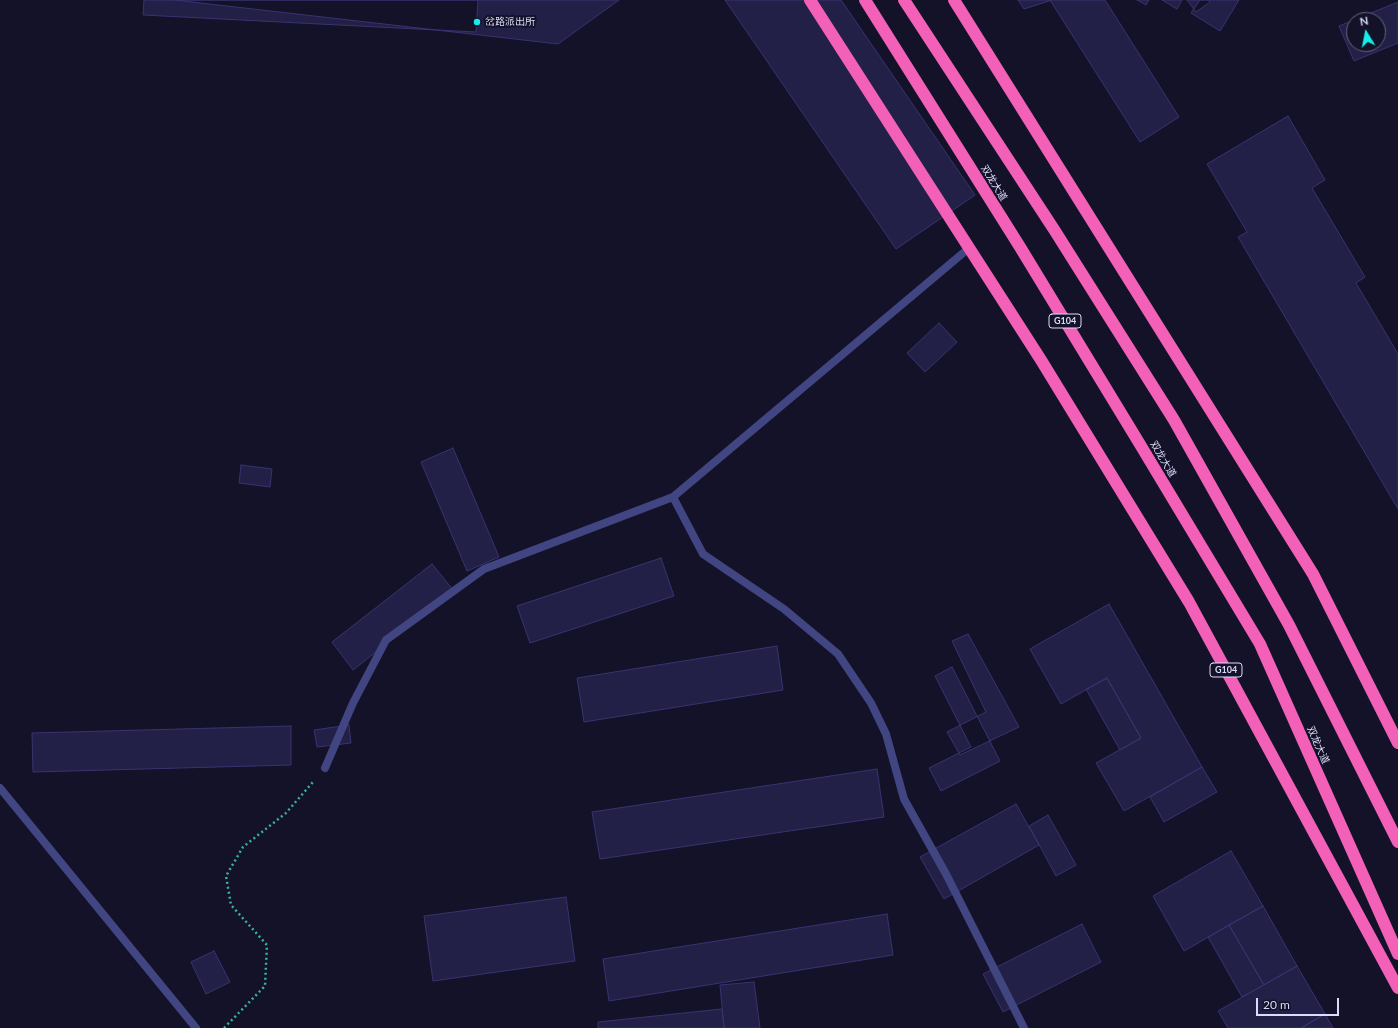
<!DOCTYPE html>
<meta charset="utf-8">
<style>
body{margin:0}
#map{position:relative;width:1398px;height:1028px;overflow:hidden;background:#131228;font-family:Lato,sans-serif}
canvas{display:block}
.north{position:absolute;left:1346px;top:12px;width:40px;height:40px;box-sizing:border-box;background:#131228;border:1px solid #63637d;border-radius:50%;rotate:350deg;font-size:11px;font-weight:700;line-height:16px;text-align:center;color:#dbdcfc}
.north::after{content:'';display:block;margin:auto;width:14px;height:18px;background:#17edea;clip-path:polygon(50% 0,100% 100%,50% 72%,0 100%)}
.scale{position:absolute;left:1256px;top:998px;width:83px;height:18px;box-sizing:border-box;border:2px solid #dbdcfc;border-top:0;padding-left:5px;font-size:12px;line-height:14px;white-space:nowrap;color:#dbdcfc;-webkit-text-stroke:3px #131228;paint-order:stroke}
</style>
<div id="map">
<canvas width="1398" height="1028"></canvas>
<div class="north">N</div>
<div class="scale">20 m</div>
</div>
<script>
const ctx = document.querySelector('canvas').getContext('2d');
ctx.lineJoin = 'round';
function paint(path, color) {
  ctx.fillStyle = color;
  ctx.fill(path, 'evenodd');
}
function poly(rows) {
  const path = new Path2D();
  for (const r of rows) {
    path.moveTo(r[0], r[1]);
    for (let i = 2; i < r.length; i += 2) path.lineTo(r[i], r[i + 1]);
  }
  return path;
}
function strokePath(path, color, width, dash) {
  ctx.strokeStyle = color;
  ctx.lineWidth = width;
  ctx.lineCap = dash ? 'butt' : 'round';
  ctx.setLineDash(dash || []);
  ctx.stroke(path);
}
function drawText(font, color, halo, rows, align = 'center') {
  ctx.font = font + ' Lato,"Noto Sans SC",sans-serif';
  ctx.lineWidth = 4;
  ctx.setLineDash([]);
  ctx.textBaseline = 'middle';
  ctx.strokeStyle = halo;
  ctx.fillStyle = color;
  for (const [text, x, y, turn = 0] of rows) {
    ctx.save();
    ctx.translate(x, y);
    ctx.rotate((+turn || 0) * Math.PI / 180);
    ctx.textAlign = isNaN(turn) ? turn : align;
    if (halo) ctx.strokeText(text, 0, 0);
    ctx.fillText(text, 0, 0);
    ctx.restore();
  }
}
const building = poly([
 [144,0,478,0,476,32,143,15,144,0],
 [175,0,619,0,558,44,175,0],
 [725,0,841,0,975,195,896,249,725,0],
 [1018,0,1052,0,1024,9,1018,0],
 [1050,0,1105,0,1179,117,1140,142,1050,0],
 [1137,0,1149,0,1146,5,1137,0],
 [1162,0,1182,0,1177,9,1162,0],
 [1187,0,1209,0,1210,2,1196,12,1187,0],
 [1200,0,1239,0,1220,31,1191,13,1200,0],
 [1398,2,1398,43,1354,61,1339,26,1398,2],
 [1354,20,1378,20,1378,44,1354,44,1354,20],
 [1288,116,1325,180,1312,188,1365,277,1356,283,1398,354,1398,509,1238,237,1247,232,1207,164,1288,116],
 [939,323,957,342,925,372,907,353,939,323],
 [453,448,499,557,467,571,421,462,453,448],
 [241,465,272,469,270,487,239,483,241,465],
 [661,558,674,596,530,643,517,606,661,558],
 [432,564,454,591,353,670,332,642,432,564],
 [1109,604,1202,767,1124,811,1096,763,1141,738,1107,678,1061,704,1030,649,1109,604],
 [968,634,1019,727,960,755,947,732,986,712,952,641,968,634],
 [777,646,783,690,584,722,577,678,777,646],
 [952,667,1000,761,941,791,929,768,971,747,935,676,952,667],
 [1107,678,1141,738,1120,750,1086,689,1107,678],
 [349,725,351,743,317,747,314,730,349,725],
 [291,726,291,765,33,772,32,733,291,726],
 [1202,767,1217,792,1164,822,1150,797,1202,767],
 [877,769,884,817,600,859,592,812,877,769],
 [1016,804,1039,845,944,899,920,857,1016,804],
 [1048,815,1076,865,1056,876,1029,826,1048,815],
 [1231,851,1263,906,1184,951,1153,896,1231,851],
 [566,897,575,961,433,981,424,916,566,897],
 [1263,906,1297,966,1264,985,1229,925,1263,906],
 [887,914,893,955,609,1001,603,959,887,914],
 [1082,924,1101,962,1003,1012,983,974,1082,924],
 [1229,925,1264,985,1242,997,1208,937,1229,925],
 [214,951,230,982,206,994,191,962,214,951],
 [1297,966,1325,1014,1301,1028,1228,1028,1218,1011,1297,966],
 [754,982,760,1028,724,1028,720,985,754,982],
 [722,1009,724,1028,598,1028,598,1022,722,1009],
 [1325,1014,1333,1028,1301,1028,1325,1014]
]);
paint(building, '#232047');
strokePath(building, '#393371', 1);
strokePath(poly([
 [224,1028,265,986,267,945,231,905,226,876,243,847,286,813,313,782]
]), '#3ab29d', 2.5, [2, 3]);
strokePath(poly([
 [673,497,703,554,784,609,838,654,871,703,886,734,904,799,946,874,1024,1028],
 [325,768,353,703,386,640,484,569,673,497,969,248],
 [0,788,196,1028]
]), '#414683', 8);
strokePath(poly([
 [810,0,1041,360,1189,602,1398,988],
 [865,0,1020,247,1141,446,1260,644,1398,954],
 [904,0,1055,231,1174,420,1289,625,1398,842],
 [954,0,1313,574,1398,743]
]), '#f360b7', 12);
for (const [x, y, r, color] of [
 [477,22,4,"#17edea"]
]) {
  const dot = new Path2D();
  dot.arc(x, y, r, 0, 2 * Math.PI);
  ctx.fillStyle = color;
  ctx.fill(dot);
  strokePath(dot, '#131228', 1.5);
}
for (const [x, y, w] of [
 [1065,321,32],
 [1226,670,32]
]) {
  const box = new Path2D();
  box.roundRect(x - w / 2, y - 7, w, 14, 3);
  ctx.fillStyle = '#131228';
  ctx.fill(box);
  strokePath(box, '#dbdcfc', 1);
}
drawText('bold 9px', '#dbdcfc', null, [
 ["G104",1065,321],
 ["G104",1226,670]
]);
drawText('10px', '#dbdcfc', '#131228', [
 ["岔路派出所",485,22]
], 'left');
drawText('10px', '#dbdcfc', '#131228', [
 ["双龙大道",994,183,58],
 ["双龙大道",1163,459,59],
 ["双龙大道",1318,745,66]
]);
</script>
